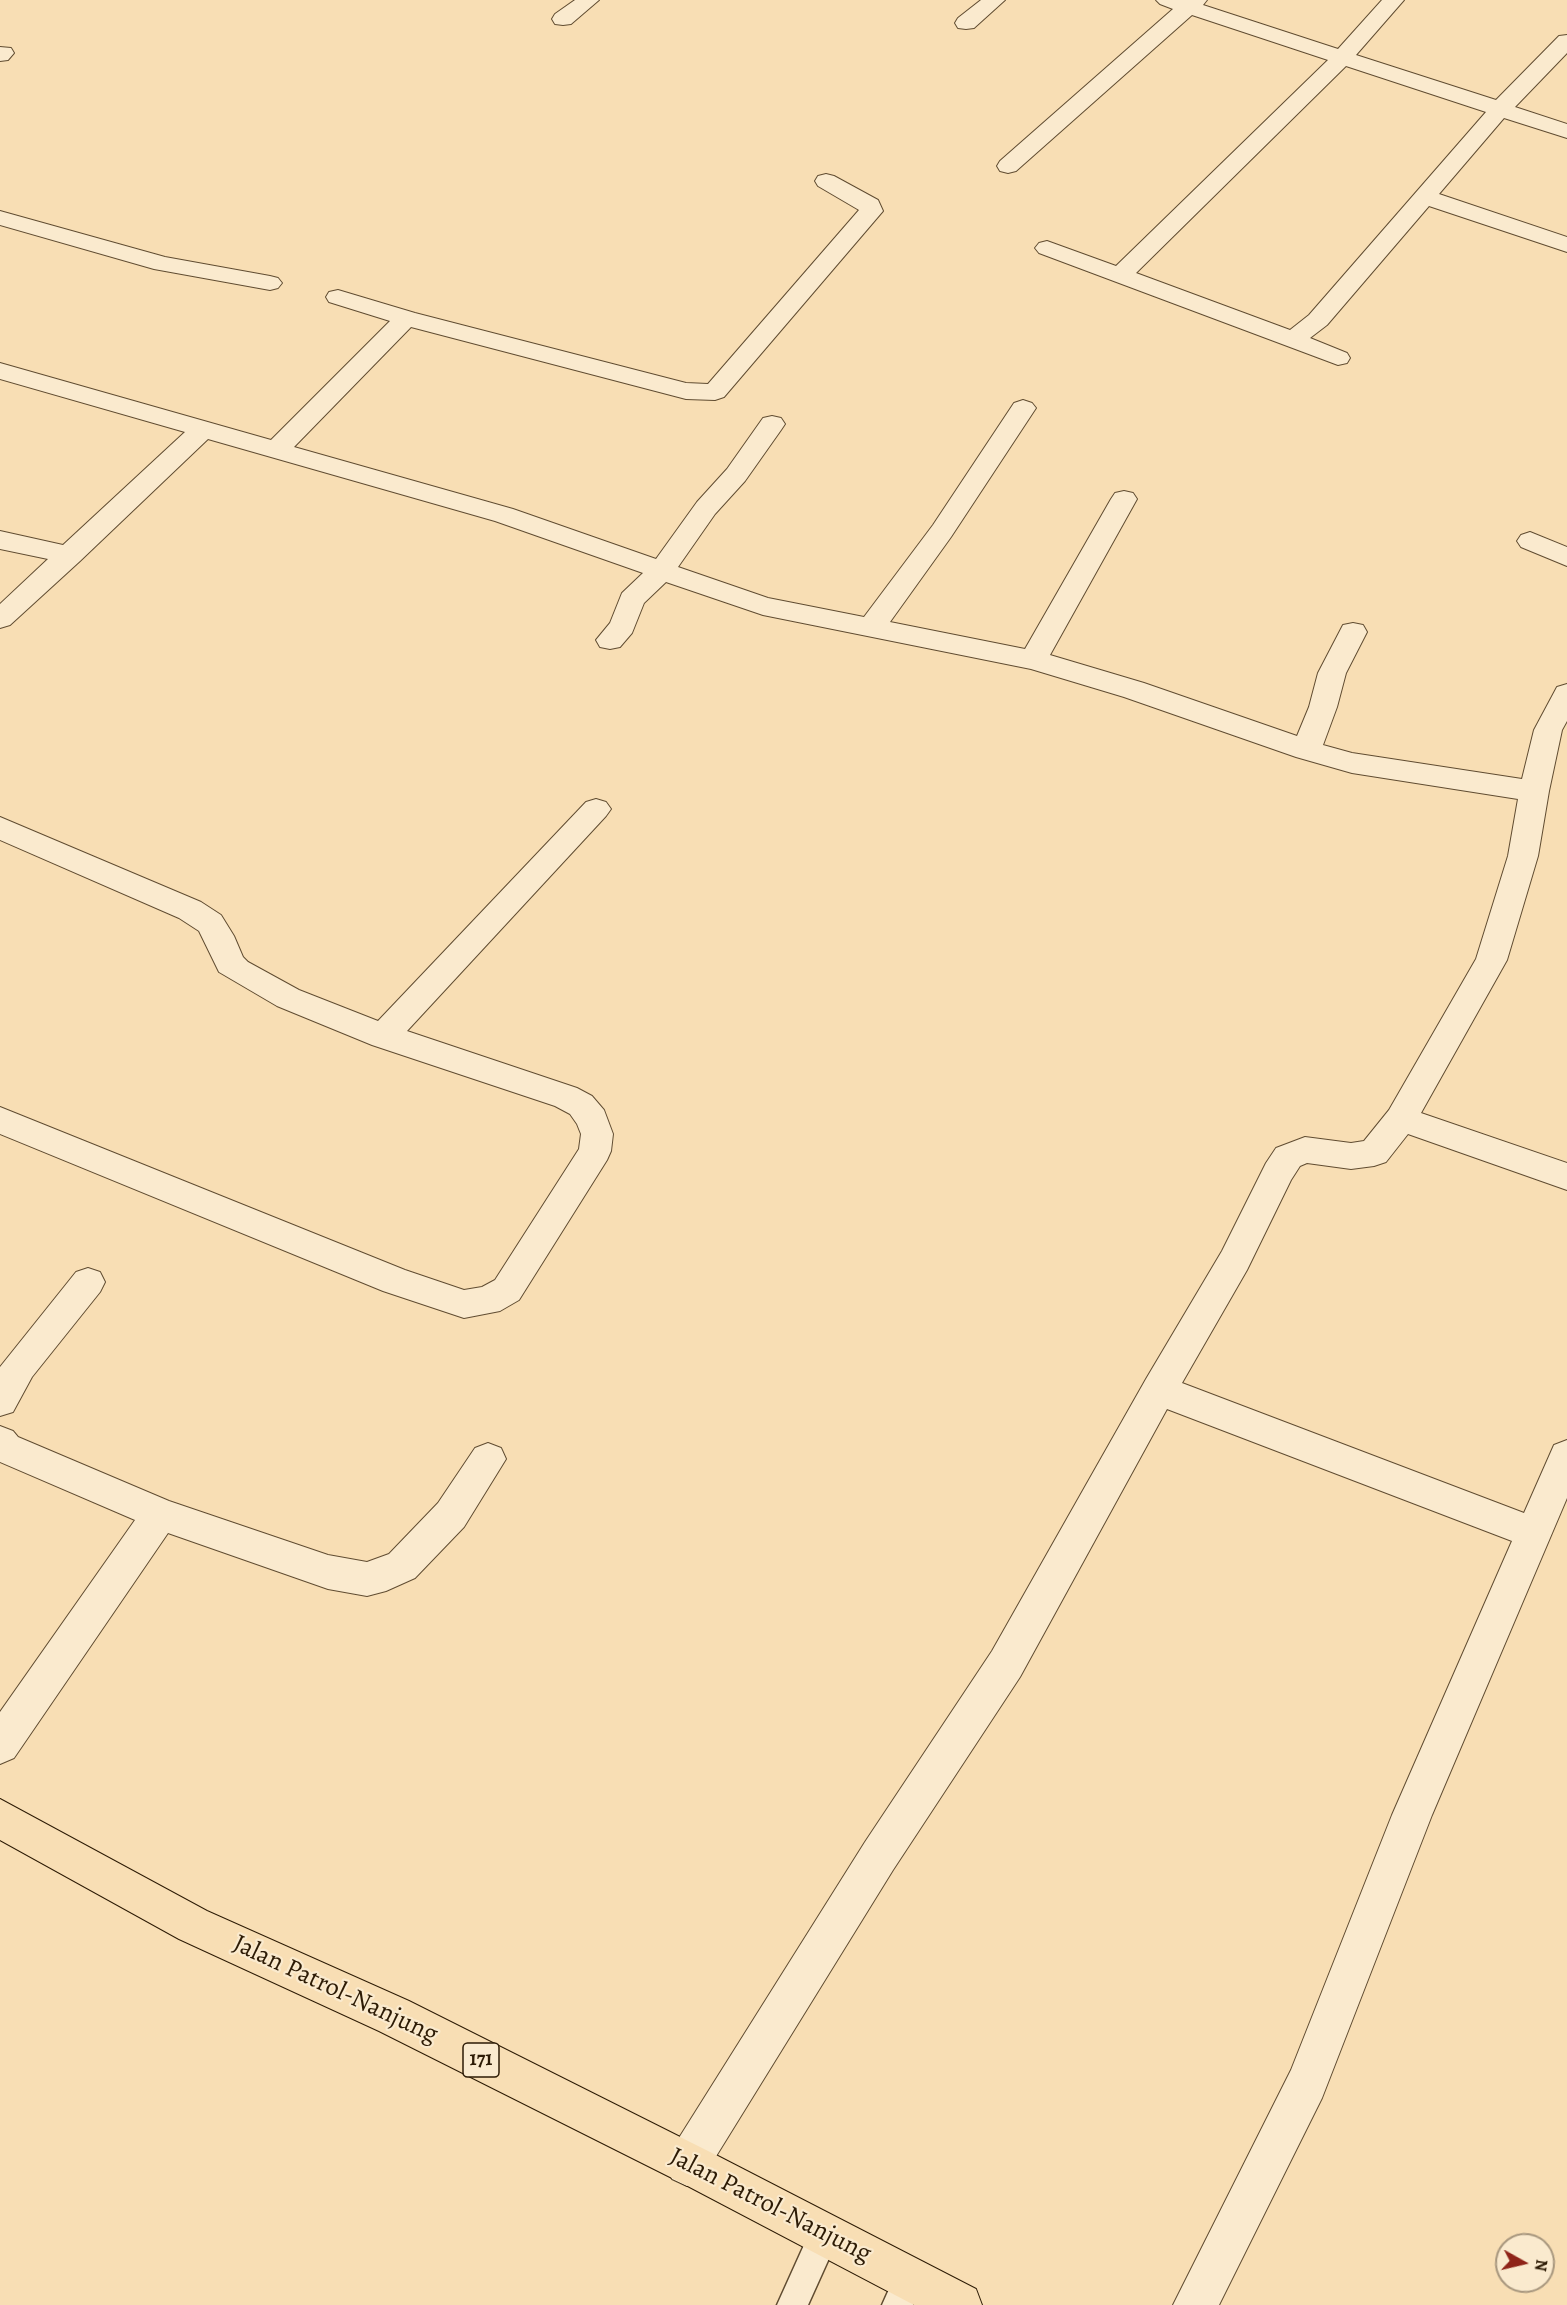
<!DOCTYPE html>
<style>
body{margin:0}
#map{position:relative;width:1567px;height:2305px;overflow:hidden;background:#f8deb4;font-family:Alegreya,serif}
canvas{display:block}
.north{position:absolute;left:1495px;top:2233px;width:60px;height:60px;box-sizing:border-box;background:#faeace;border:2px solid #a8977e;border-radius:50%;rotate:98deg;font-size:16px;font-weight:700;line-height:24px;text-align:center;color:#2d1b05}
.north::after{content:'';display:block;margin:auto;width:21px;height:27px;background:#8f2418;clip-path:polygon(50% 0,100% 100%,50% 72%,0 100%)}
</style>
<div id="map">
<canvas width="1567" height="2305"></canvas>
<div class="north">N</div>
</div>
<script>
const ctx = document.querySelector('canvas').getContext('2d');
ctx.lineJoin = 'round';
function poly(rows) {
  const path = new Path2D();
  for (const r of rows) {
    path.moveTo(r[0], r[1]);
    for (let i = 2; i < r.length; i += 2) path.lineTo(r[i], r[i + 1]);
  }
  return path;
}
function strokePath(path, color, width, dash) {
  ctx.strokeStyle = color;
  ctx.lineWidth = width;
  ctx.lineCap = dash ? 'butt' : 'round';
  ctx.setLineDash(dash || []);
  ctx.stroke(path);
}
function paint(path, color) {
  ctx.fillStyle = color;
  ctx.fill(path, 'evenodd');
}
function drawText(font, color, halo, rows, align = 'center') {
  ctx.font = font + ' Alegreya,serif';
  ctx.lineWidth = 4.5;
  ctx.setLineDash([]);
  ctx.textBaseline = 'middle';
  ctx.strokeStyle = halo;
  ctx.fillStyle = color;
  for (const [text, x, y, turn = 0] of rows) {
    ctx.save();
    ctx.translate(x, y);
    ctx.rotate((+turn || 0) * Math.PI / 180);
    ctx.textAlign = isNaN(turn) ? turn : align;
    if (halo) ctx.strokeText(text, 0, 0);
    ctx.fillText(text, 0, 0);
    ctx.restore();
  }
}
const service = poly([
 [825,2219,836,2223,840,2234,808,2305,777,2305,814,2223,825,2219],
 [910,2263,921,2267,925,2278,913,2305,882,2305,899,2267,910,2263]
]);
const minor = poly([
 [575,0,599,0,571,24,563,25,555,24,552,19,555,14,575,0],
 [981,0,1005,0,974,28,966,29,958,28,955,23,958,18,981,0],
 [1156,0,1207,0,1203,5,1338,49,1382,0,1404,0,1356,55,1496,100,1559,36,1567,35,1567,53,1515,107,1567,124,1567,138,1504,118,1439,194,1567,237,1567,252,1429,206,1327,325,1310,338,1347,353,1350,358,1347,363,1338,365,1039,253,1035,248,1039,243,1047,241,1116,266,1328,60,1192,15,1016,171,1008,173,1000,171,997,166,1000,161,1173,9,1160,4,1156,0],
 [1346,66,1486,112,1309,315,1290,330,1136,273,1346,66],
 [0,47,11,48,14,53,8,60,0,61,0,47],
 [826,174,834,176,878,200,883,211,724,397,715,400,686,399,411,327,294,447,513,509,656,559,697,502,727,469,763,418,772,416,781,418,785,424,781,430,745,481,715,514,678,567,768,598,864,617,933,525,1014,403,1023,400,1032,403,1036,408,951,537,890,622,1025,649,1111,499,1115,493,1124,491,1133,493,1137,499,1050,655,1144,683,1297,736,1309,707,1318,673,1343,625,1353,623,1363,625,1367,632,1346,673,1337,707,1323,745,1352,753,1522,779,1534,730,1557,687,1567,684,1567,721,1562,730,1549,791,1538,856,1507,960,1421,1113,1567,1163,1567,1190,1408,1134,1386,1162,1374,1166,1351,1169,1307,1163,1300,1166,1291,1180,1247,1270,1182,1383,1524,1513,1554,1445,1567,1440,1567,1498,1432,1815,1322,2098,1219,2305,1173,2305,1291,2070,1392,1815,1512,1541,1167,1409,1020,1677,893,1870,702,2179,687,2186,672,2179,665,2164,672,2149,865,1842,992,1651,1146,1379,1222,1251,1266,1163,1276,1148,1305,1137,1351,1143,1364,1141,1389,1110,1476,959,1508,856,1518,799,1352,773,1296,757,1124,697,1031,669,763,615,666,582,644,603,632,633,620,647,610,649,600,647,596,640,610,623,622,593,643,573,495,521,208,439,80,561,10,625,0,628,0,604,48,559,0,549,0,531,63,545,185,432,0,379,0,363,271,440,390,321,329,302,326,297,329,292,338,290,415,313,686,383,708,384,859,210,818,186,815,181,818,176,826,174],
 [0,211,165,257,270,276,278,278,282,283,278,288,270,290,154,269,0,225,0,211],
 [1530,532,1567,547,1567,566,1521,547,1517,541,1521,535,1530,532],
 [596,799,606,802,611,809,606,816,407,1031,577,1088,592,1096,604,1110,613,1134,611,1151,607,1160,519,1300,500,1311,464,1318,383,1291,0,1134,0,1107,405,1270,464,1290,482,1287,495,1280,579,1149,581,1134,577,1124,570,1114,555,1106,372,1045,277,1006,219,972,199,931,179,918,0,840,0,817,201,902,221,915,234,936,243,957,248,962,299,990,378,1021,586,802,596,799],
 [88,1268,100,1272,105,1282,100,1292,32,1377,13,1412,0,1416,0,1367,76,1272,88,1268],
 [0,1426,13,1431,18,1437,169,1501,328,1555,367,1562,389,1554,438,1503,475,1448,488,1443,501,1448,506,1459,464,1527,415,1578,386,1591,367,1596,328,1589,168,1533,14,1758,0,1764,0,1712,135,1520,0,1462,0,1426]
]);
const primary = poly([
 [0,1799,207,1911,409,2001,712,2153,976,2289,982,2305,914,2305,682,2183,379,2031,179,1939,0,1840,0,1799]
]);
strokePath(service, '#604c31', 3);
strokePath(minor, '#604c31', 2);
strokePath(primary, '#2d1b05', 2);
paint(service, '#faeace');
paint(minor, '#faeace');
paint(primary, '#f8deb4');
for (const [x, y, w] of [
 [481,2060,36]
]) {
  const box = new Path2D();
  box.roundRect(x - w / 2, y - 17, w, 34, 4.5);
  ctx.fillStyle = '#faeace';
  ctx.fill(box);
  strokePath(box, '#2d1b05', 1.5);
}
drawText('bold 20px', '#2d1b05', null, [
 ["171",481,2060]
]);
drawText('26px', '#2d1b05', '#faeace', [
 ["Jalan Patrol-Nanjung",335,1990,25],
 ["Jalan Patrol-Nanjung",770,2206,27]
]);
</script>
